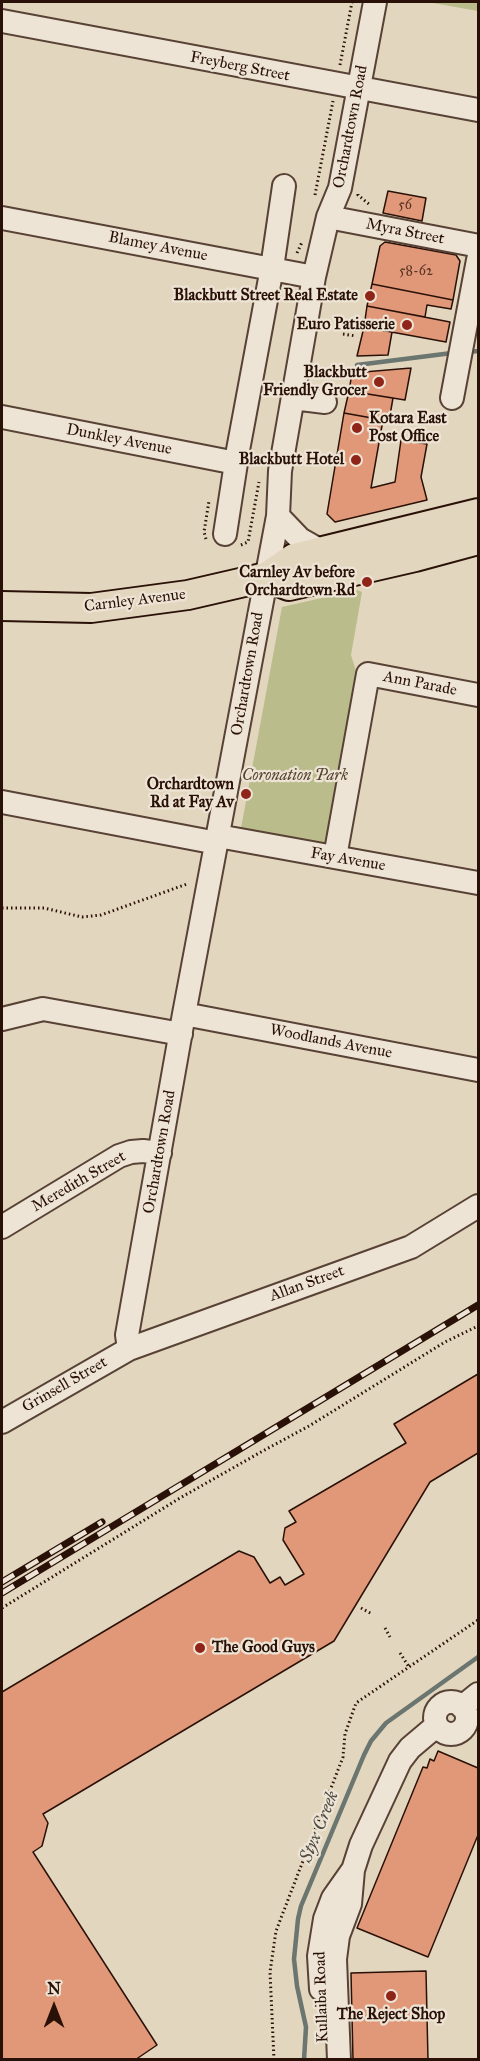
<!DOCTYPE html>
<style>
body{margin:0}
#map{position:relative;width:480px;height:2061px;overflow:hidden;background:#e3d6be;font-family:"IM FELL Great Primer",serif}
canvas{display:block}
.frame{position:absolute;inset:0;border:3px solid #2a1107;pointer-events:none}
.north{position:absolute;left:24px;top:1977px;width:60px;height:60px;-webkit-text-stroke:4px #ede4d5;paint-order:stroke;rotate:0deg;font-size:16px;font-weight:700;line-height:24px;text-align:center;color:#2a1107}
.north::after{content:'';display:block;margin:auto;width:21px;height:27px;background:#2a1107;clip-path:polygon(50% 0,100% 100%,50% 72%,0 100%)}
</style>
<div id="map">
<canvas width="480" height="2061"></canvas>
<div class="frame"></div>
<div class="north">N</div>
</div>
<script>
const ctx = document.querySelector('canvas').getContext('2d');
ctx.lineJoin = 'round';
function paint(path, color) {
  ctx.fillStyle = color;
  ctx.fill(path, 'evenodd');
}
function poly(rows) {
  const path = new Path2D();
  for (const r of rows) {
    if (r.length === 3) {
      path.moveTo(r[0] + r[2], r[1]);
      path.arc(r[0], r[1], r[2], 0, 2 * Math.PI);
      continue;
    }
    path.moveTo(r[0], r[1]);
    for (let i = 2; i < r.length; i += 2) path.lineTo(r[i], r[i + 1]);
  }
  return path;
}
function strokePath(path, color, width, dash) {
  ctx.strokeStyle = color;
  ctx.lineWidth = width;
  ctx.lineCap = dash ? 'butt' : 'round';
  ctx.setLineDash(dash || []);
  ctx.stroke(path);
}
function drawText(font, color, halo, rows, align = 'center') {
  ctx.font = font + ' "IM FELL Great Primer",serif';
  ctx.lineWidth = 4.5;
  ctx.setLineDash([]);
  ctx.textBaseline = 'middle';
  ctx.strokeStyle = halo;
  ctx.fillStyle = color;
  for (const [text, x, y, turn = 0] of rows) {
    ctx.save();
    ctx.translate(x, y);
    ctx.rotate((+turn || 0) * Math.PI / 180);
    ctx.textAlign = isNaN(turn) ? turn : align;
    if (halo) ctx.strokeText(text, 0, 0);
    ctx.fillText(text, 0, 0);
    ctx.restore();
  }
}
paint(poly([
 [427,2,478,2,478,11],
 [357,590,362,592,351,655,357,674,326,844,241,828,282,607]
]), '#babc8c');
strokePath(poly([
 [469,352,478,351],
 [357,365,452,353],
 [304,2060,306,2027,297,1986,294,1959,298,1919,301,1906,364,1755,371,1741,386,1723,478,1657]
]), '#6a766f', 4.5);
const building = poly([
 [388,191,426,198,422,221,383,213,388,191],
 [385,242,456,255,460,261,453,300,372,284,380,246,385,242],
 [372,284,453,300,451,309,427,305,425,317,367,306,372,284],
 [367,306,450,322,446,342,364,327,367,306],
 [364,327,392,332,388,355,357,356,364,327],
 [411,368,405,400,349,391,352,373,411,368],
 [349,391,393,398,389,421,344,413,349,391],
 [344,413,383,420,371,488,395,482,401,440,427,444,421,477,427,500,335,522,327,514,344,413],
 [478,1374,478,1453,430,1482,334,1641,43,1814,48,1823,42,1846,33,1852,157,2045,135,2060,2,2060,2,1692,239,1551,254,1557,270,1583,280,1577,285,1585,304,1574,283,1540,285,1528,296,1522,289,1511,406,1443,394,1424,478,1374],
 [438,1751,478,1768,478,1835,428,1957,357,1928,423,1767,427,1768,430,1759,434,1761,438,1751],
 [426,1971,428,2060,353,2060,351,1973,426,1971]
]);
paint(building, '#e19879');
strokePath(building, '#2a1107', 1.5);
const minor = poly([
 [2,21,478,110],
 [328,217,474,245,478,251],
 [2,218,314,277],
 [293,398,325,402],
 [452,398,478,260],
 [2,417,236,463],
 [278,516,300,539,323,552],
 [225,534,238,450,272,268,284,186],
 [2,802,217,843],
 [218,836,478,883],
 [335,857,368,674,478,695],
 [184,1014,478,1070],
 [2,1019,43,1009,181,1034],
 [2,1227,119,1156,131,1152,143,1151,160,1153],
 [129,1349,127,1335,184,1014,278,516,280,471,314,277,328,217,340,188,375,2],
 [2,1422,129,1349,411,1247,478,1206],
 [451,1718,16],
 [462,1707,478,1694],
 [321,1989,319,1956,325,1919,333,1898,352,1871],
 [339,2060,335,1959,338,1936,350,1904,353,1870,361,1845,400,1761,410,1748,436,1726]
]);
const major = poly([
 [266,577,289,586,415,557,478,540],
 [2,606,91,608,188,595,266,577,294,558,478,513]
]);
strokePath(minor, '#584235', 26);
strokePath(major, '#2a1107', 32);
strokePath(poly([
 [340,65,352,2],
 [358,194,358,195,370,205],
 [315,195,333,101],
 [297,253,302,242],
 [343,334,356,336],
 [206,539,204,532,209,501],
 [241,545,248,542,259,482],
 [2,908,44,908,82,917,101,915,187,884],
 [2,1608,180,1498,261,1452,309,1426,445,1342,478,1326],
 [361,1608,372,1614],
 [385,1628,390,1637],
 [400,1653,409,1667],
 [274,2060,270,1972,276,1931,343,1757,345,1734,356,1703,478,1620]
]), '#2a1107', 3, [1.5, 3]);
strokePath(minor, '#ede4d5', 22);
strokePath(major, '#e3d6be', 28);
const rail = poly([
 [2,1582,102,1522],
 [2,1593,478,1305]
]);
strokePath(rail, '#2a1107', 7);
strokePath(rail, '#ede4d5', 4.5, [14]);
for (const [x, y, r, color] of [
 [370,296,6,"#8f2418"],
 [407,325,6,"#8f2418"],
 [379,382,6,"#8f2418"],
 [357,428,6,"#8f2418"],
 [356,460,6,"#8f2418"],
 [367,582,6,"#8f2418"],
 [246,794,6,"#8f2418"],
 [200,1648,6,"#8f2418"],
 [391,1996,6,"#8f2418"]
]) {
  const dot = new Path2D();
  dot.arc(x, y, r, 0, 2 * Math.PI);
  ctx.fillStyle = color;
  ctx.fill(dot);
  strokePath(dot, '#ede4d5', 2);
}
drawText('14px', '#583324', null, [
 ["56",405,206],
 ["58-62",416,272]
]);
drawText('16px', '#2a1107', '#ede4d5', [
 ["Freyberg Street",240,67,11],
 ["Orchardtown Road",351,127,-79],
 ["Myra Street",405,232,11],
 ["Blamey Avenue",158,247,11],
 ["Dunkley Avenue",119,440,11],
 ["Carnley Avenue",135,601,-7],
 ["Orchardtown Road",248,674,-80],
 ["Ann Parade",420,684,11],
 ["Fay Avenue",348,860,10],
 ["Woodlands Avenue",331,1042,11],
 ["Orchardtown Road",160,1152,-80],
 ["Meredith Street",79,1182,-30],
 ["Allan Street",307,1284,-20],
 ["Grinsell Street",65,1385,-30],
 ["Kullaiba Road",322,1997,-92]
]);
drawText('bold 16px', '#2a1107', '#ede4d5', [
 ["Blackbutt Street Real Estate",358,296],
 ["Euro Patisserie",395,325],
 ["Blackbutt",367,373],
 ["Friendly Grocer",367,391],
 ["Kotara East",369,419,"left"],
 ["Post Office",369,437,"left"],
 ["Blackbutt Hotel",344,460],
 ["Carnley Av before",355,573],
 ["Orchardtown Rd",355,591],
 ["Orchardtown",234,785],
 ["Rd at Fay Av",234,803],
 ["The Good Guys",212,1648,"left"],
 ["The Reject Shop",391,2015,"center"]
], 'right');
drawText('italic 16px', '#55442f', '#ede4d5', [
 ["Coronation Park",295,776]
]);
drawText('italic 18px', '#4f4c44', '#ede4d5', [
 ["Styx Creek",320,1827,-68]
]);
</script>
